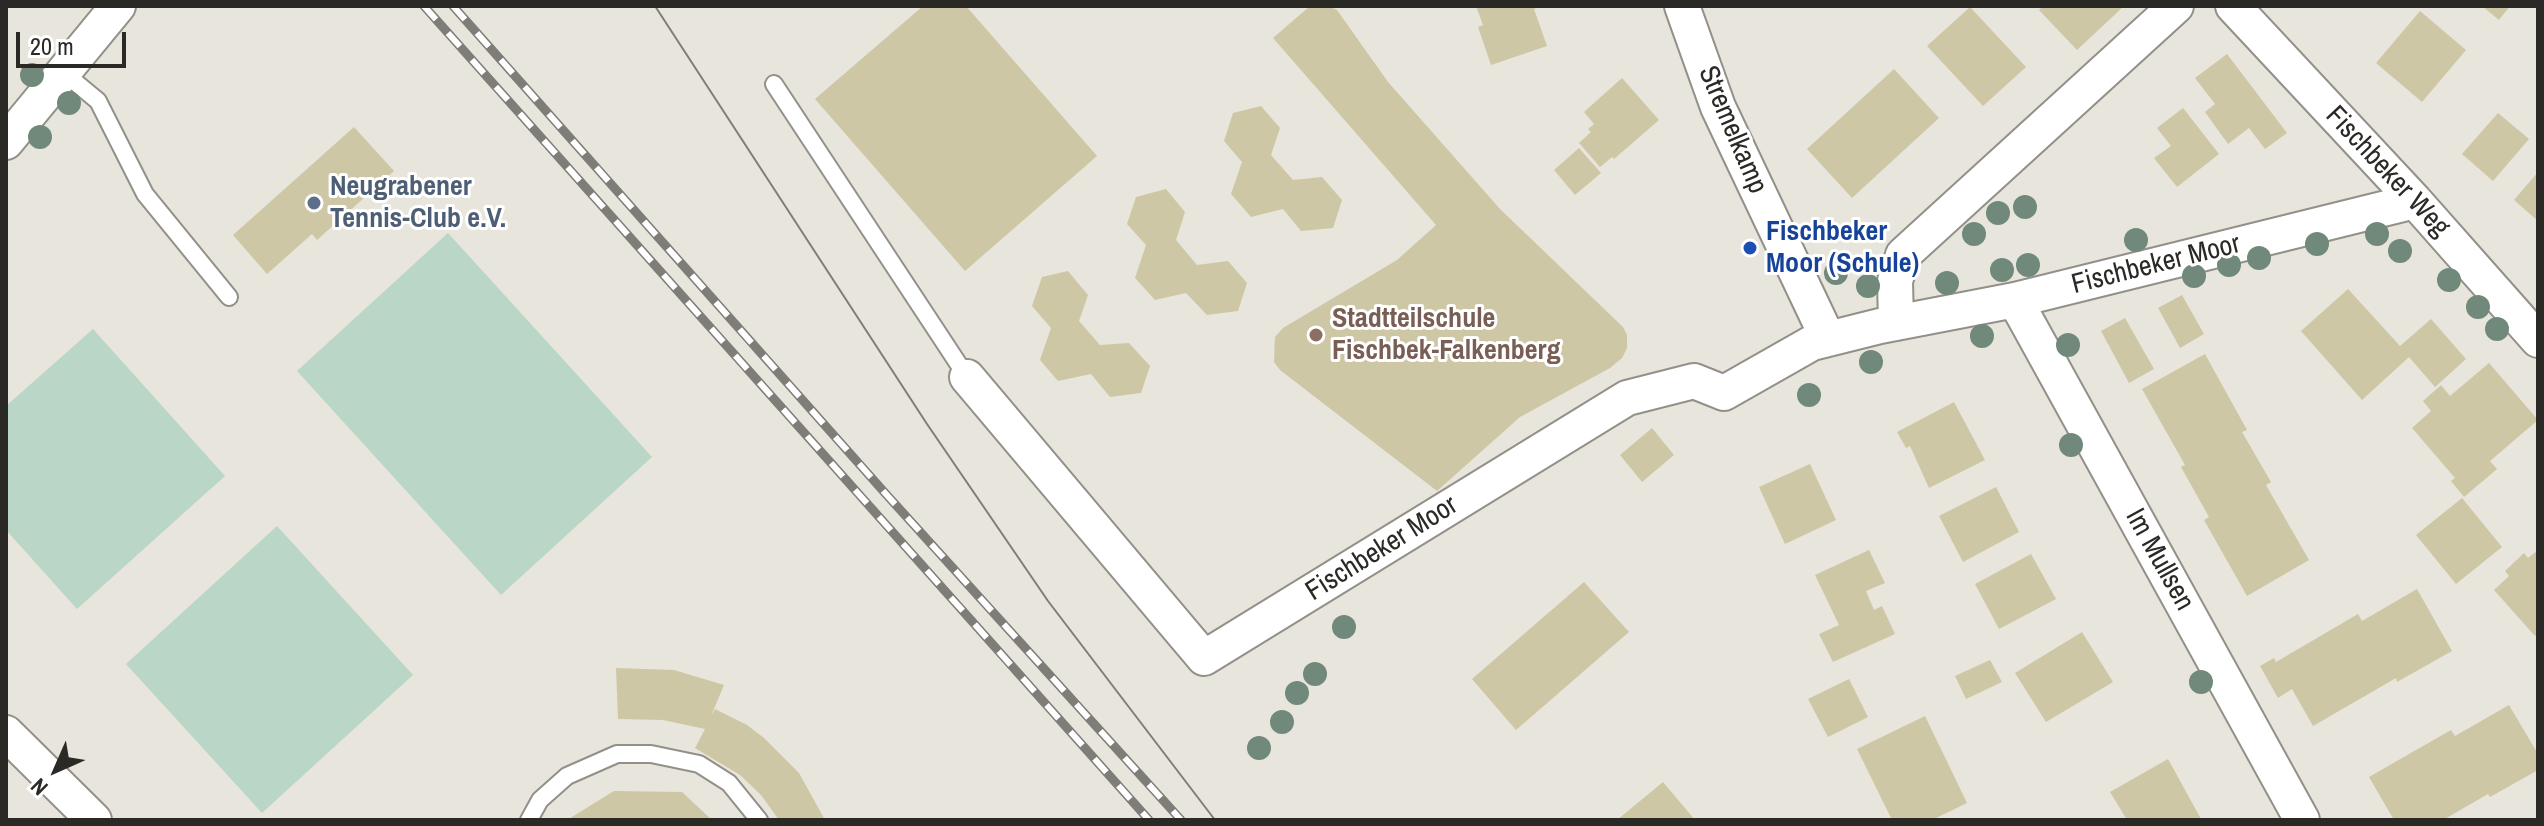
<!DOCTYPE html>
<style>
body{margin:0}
#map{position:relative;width:2544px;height:826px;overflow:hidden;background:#e7e5dc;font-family:"Archivo Narrow",sans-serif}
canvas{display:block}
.frame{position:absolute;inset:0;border:8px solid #2a2926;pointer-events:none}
.north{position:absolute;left:16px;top:730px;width:80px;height:80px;-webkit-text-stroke:6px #fff;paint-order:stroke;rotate:225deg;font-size:22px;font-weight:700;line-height:32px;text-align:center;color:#2a2926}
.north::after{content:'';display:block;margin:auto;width:28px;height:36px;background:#2a2926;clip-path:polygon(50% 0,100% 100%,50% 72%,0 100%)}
.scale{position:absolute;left:16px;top:32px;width:110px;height:36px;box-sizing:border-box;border:4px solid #2a2926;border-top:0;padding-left:10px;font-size:24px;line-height:28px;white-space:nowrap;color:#2a2926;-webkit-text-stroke:6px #fff;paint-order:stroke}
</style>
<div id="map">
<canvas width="2544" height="826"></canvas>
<div class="frame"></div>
<div class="north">N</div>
<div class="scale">20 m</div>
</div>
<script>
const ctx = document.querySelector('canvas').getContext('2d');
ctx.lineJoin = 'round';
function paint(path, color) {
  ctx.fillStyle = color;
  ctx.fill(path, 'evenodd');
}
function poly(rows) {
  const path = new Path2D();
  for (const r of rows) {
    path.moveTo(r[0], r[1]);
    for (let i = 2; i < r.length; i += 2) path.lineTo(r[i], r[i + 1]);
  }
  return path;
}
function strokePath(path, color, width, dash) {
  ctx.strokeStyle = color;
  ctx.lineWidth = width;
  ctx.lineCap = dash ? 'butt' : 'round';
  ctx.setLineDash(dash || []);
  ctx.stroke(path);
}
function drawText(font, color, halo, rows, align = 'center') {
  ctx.font = font + ' "Archivo Narrow",sans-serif';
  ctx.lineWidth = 6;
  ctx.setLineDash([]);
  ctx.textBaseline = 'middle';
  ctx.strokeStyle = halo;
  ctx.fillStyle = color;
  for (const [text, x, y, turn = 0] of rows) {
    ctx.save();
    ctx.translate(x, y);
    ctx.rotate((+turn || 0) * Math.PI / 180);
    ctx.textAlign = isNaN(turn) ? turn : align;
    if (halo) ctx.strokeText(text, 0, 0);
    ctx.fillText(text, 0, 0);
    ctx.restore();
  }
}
paint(poly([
 [448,233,652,457,501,595,297,371],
 [93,329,225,476,77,609,6,530,6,406],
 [277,526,413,675,262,813,126,664]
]), '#bad6c7');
paint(poly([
 [923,6,966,6,1097,156,965,271,815,99],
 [1310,6,1329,6,1337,10,1388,82,1500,209,1623,327,1627,335,1627,348,1622,358,1610,368,1520,417,1437,491,1280,370,1274,362,1275,337,1283,328,1397,260,1436,225,1273,38],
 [1476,6,1541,6,1534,9,1547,46,1491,65,1478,27,1483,25],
 [2043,6,2124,6,2077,50,2039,10],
 [2482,6,2510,6,2499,20],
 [1970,7,2026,67,1983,106,1927,46],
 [2420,11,2466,50,2422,102,2376,63],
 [2227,54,2287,133,2265,149,2249,128,2228,144,2205,112,2215,104,2195,78],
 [1894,69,1939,118,1852,198,1807,149],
 [1622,78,1659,120,1614,159,1612,157,1600,167,1579,143,1591,132,1588,129,1594,124,1584,112],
 [1261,106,1280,128,1271,155,1293,180,1322,177,1342,200,1333,228,1301,231,1283,209,1251,217,1231,194,1242,162,1224,141,1233,113],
 [2183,108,2219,154,2177,187,2154,158,2171,146,2157,128],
 [2498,113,2529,139,2493,181,2462,154],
 [354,127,394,171,317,240,312,234,267,274,233,235],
 [1579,148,1601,173,1575,195,1554,170],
 [2538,172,2538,221,2514,200],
 [1166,189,1185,212,1176,240,1197,265,1228,261,1247,283,1238,311,1207,315,1186,293,1155,300,1135,278,1146,245,1127,224,1136,197],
 [1068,271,1088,295,1079,321,1100,345,1129,343,1150,366,1141,393,1110,397,1091,374,1058,381,1040,360,1051,328,1032,306,1042,277],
 [2348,289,2400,346,2431,319,2466,359,2435,387,2409,357,2362,400,2301,331],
 [2182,295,2204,334,2180,348,2158,308],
 [2125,318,2154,369,2129,383,2101,331],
 [2205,354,2247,430,2242,432,2271,482,2266,485,2309,560,2247,596,2204,520,2209,517,2181,467,2185,465,2142,389],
 [2489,363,2538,420,2490,461,2497,469,2464,497,2451,481,2455,478,2412,428,2431,411,2423,401,2441,385,2450,396],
 [1954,402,1985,460,1929,488,1910,446,1906,448,1897,432],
 [1652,428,1674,455,1642,482,1620,455],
 [1810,464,1836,520,1785,544,1759,487],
 [1996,487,2019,532,1963,562,1939,516],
 [2462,498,2502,547,2456,584,2416,535],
 [1869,550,1885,583,1866,591,1874,610,1882,606,1895,634,1833,662,1819,634,1839,625,1815,575],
 [2538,550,2538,633,2535,636,2494,590,2509,576,2505,571,2524,553,2528,558],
 [2031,554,2056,599,1999,629,1975,584],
 [1584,582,1629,632,1516,730,1472,679],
 [2417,589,2452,651,2397,682,2396,678,2313,726,2292,689,2278,698,2260,666,2274,658,2276,662,2358,614,2362,621],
 [2082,632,2113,682,2046,722,2015,673],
 [1990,660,2002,682,1966,699,1955,676],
 [616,668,674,670,724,685,711,716,715,709,747,725,764,738,799,773,825,820,779,820,761,795,740,775,695,748,705,729,663,720,618,719],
 [1849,679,1868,717,1828,737,1808,699],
 [2509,705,2538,754,2538,770,2490,797,2488,794,2443,820,2394,820,2369,777,2451,730,2455,736],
 [1925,716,1967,803,1932,820,1892,820,1857,749],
 [2168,759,2201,819,2127,820,2110,792],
 [1663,782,1695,820,1617,820],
 [614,791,682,792,712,820,567,820]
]), '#cec7a5');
const lane = poly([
 [63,72,98,101,145,194,229,297],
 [774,84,967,377],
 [529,820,540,800,567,776,617,754,651,754,699,764,729,783,759,820]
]);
const street = poly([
 [1682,6,1718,107,1828,339],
 [2233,6,2415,201,2538,340],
 [6,142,118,6],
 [2015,300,2302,820],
 [1896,323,1895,281,1903,255,2176,6],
 [967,377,1204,658,1627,398,1694,381,1724,393,1812,343,1880,326,2015,300,2415,201],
 [6,733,94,820]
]);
strokePath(lane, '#929088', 20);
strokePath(street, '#929088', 38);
strokePath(lane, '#fff', 16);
strokePath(street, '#fff', 34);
strokePath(poly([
 [655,6,927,424,1048,601,1215,820]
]), '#7f7d78', 2);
const rail = poly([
 [424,6,1149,820],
 [453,6,885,493,1181,820]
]);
strokePath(rail, '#7f7d78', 9);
strokePath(rail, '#fff', 6, [18]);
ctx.fillStyle = '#70897a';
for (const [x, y] of [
 [32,75],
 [69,103],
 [40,137],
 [2025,207],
 [1998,213],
 [1974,234],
 [2377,234],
 [2136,240],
 [2317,244],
 [2400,251],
 [2259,258],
 [2028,265],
 [2229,265],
 [2002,270],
 [1836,273],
 [2194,276],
 [2449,280],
 [1947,283],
 [1868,286],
 [2478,307],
 [2497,329],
 [1982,336],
 [2068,345],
 [1871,362],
 [1809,395],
 [2071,445],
 [1344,627],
 [1315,674],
 [2201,682],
 [1297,693],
 [1282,722],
 [1259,748]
]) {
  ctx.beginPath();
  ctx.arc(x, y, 12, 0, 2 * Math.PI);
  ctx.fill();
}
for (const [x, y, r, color] of [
 [314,203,8,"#5c6f8a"],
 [1750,248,8,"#1a4fb4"],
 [1316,335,8,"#8d6e63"]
]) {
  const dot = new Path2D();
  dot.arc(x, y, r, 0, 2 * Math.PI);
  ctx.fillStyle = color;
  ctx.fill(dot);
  strokePath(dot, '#fff', 3);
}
drawText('28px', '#2a2926', '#fff', [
 ["Stremelkamp",1732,130,67],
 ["Fischbeker Weg",2387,172,47],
 ["Fischbeker Moor",2156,265,-14],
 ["Fischbeker Moor",1382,549,-32],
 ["Im Mullsen",2159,560,61]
]);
drawText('bold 28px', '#4e5e75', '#fff', [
 ["Neugrabener",330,187],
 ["Tennis-Club e.V.",330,219]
], 'left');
drawText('bold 28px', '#164399', '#fff', [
 ["Fischbeker",1766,232],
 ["Moor (Schule)",1766,264]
], 'left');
drawText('bold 28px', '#785e54', '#fff', [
 ["Stadtteilschule",1332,319],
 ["Fischbek-Falkenberg",1332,351]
], 'left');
</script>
